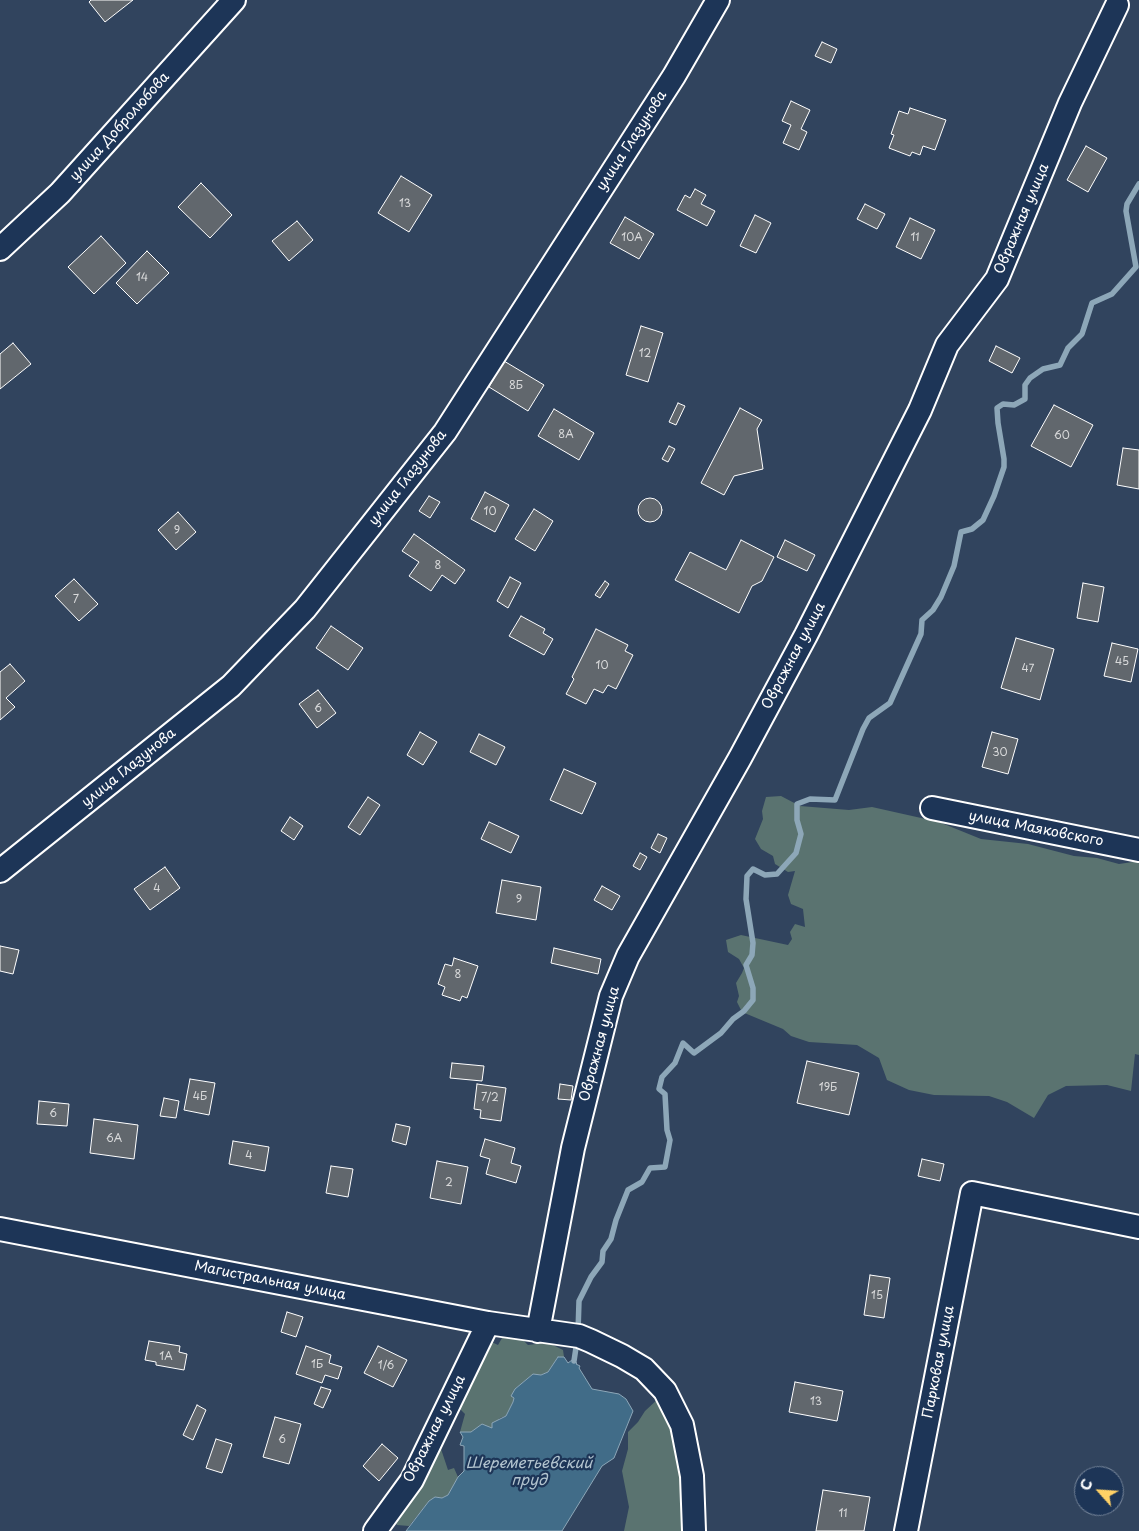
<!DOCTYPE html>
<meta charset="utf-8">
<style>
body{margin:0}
#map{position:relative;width:1139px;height:1531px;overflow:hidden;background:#31445e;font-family:"Playpen Sans",sans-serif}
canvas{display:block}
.north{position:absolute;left:1074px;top:1466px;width:50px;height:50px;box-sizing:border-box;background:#1d3557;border:1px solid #77869a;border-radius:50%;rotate:296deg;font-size:14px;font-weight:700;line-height:20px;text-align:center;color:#fff}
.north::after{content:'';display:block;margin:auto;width:18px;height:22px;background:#ffd166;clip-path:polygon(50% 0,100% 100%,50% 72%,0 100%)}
</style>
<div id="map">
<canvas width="1139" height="1531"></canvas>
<div class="north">С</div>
</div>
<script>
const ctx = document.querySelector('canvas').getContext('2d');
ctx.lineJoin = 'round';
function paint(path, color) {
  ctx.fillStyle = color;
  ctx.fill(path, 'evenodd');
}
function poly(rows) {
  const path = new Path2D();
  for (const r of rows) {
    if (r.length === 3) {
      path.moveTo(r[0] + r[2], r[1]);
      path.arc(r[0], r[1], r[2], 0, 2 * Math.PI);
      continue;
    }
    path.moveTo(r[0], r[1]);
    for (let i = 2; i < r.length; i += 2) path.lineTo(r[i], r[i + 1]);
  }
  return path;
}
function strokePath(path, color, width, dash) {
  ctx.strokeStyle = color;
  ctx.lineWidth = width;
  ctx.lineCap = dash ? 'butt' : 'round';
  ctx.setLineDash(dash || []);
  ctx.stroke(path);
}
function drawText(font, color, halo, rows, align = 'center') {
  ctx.font = font + ' "Playpen Sans",sans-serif';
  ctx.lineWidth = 4.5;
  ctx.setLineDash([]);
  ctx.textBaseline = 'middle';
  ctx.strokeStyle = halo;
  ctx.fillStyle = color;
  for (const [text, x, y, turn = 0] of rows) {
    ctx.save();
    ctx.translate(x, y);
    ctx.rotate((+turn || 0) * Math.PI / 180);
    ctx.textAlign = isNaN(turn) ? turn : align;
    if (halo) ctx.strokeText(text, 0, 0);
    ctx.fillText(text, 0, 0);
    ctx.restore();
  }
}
paint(poly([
 [781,796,800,806,849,810,872,807,939,822,981,839,1028,844,1074,856,1097,858,1119,864,1139,861,1139,1055,1135,1054,1131,1091,1107,1085,1066,1086,1048,1095,1034,1118,1007,1102,989,1096,934,1095,909,1090,887,1080,879,1058,857,1045,809,1042,791,1036,783,1029,742,1012,737,1002,739,996,736,983,742,973,744,968,739,959,728,952,726,940,741,935,788,945,792,939,790,932,795,924,805,927,803,909,791,904,788,895,795,871,788,872,775,864,773,856,761,849,755,839,763,819,762,811,766,797],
 [506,1331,518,1335,528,1345,544,1343,553,1345,563,1350,564,1357,558,1357,548,1372,541,1375,533,1374,515,1389,513,1402,506,1416,500,1418,492,1428,482,1425,471,1432,460,1432,465,1414,457,1406,485,1339,498,1345],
 [659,1398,674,1430,681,1463,682,1531,624,1531,629,1507,622,1471,628,1449,628,1432,638,1422,645,1411],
 [440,1446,448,1470,454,1468,458,1477,454,1486,448,1495,442,1498,435,1497,429,1501,409,1526,397,1525,393,1520]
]), '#5a7370');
const water = poly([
 [558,1357,564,1357,568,1363,572,1360,577,1363,576,1364,580,1366,579,1368,592,1389,619,1394,626,1399,633,1411,614,1458,602,1466,562,1531,406,1531,429,1501,435,1497,442,1498,448,1495,458,1477,464,1471,464,1446,460,1445,463,1437,460,1432,471,1432,482,1424,492,1428,492,1423,506,1416,513,1402,514,1398,511,1396,515,1389,533,1374,541,1375,548,1372,558,1357]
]);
paint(water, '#416c88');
strokePath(water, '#8da7b8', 1);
strokePath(poly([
 [578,1332,579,1301,591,1277,602,1262,603,1251,611,1239,616,1220,628,1190,642,1182,650,1168,665,1167,670,1140,667,1130,665,1094,659,1089,662,1077,675,1063,683,1043,694,1053,721,1033,733,1019,744,1011,753,1000,753,988,746,965,752,955,753,943,746,899,747,876,753,869,765,875,777,874,796,853,801,834,797,820,797,804,810,799,835,800,863,729,869,718,890,703,921,634,922,620,933,610,941,597,954,566,961,532,972,529,983,520,994,496,1004,467,1004,459,998,423,997,408,1003,404,1014,405,1025,399,1025,385,1030,378,1043,369,1060,365,1068,348,1082,334,1092,303,1112,294,1136,267,1126,211,1127,204,1139,184],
 [574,1361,577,1341]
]), '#8da7b8', 5.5);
const building = poly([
 [91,0,133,0,105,22,89,2,91,0],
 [822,42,837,49,831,63,815,56,822,42],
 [791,101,810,110,801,129,807,132,799,150,783,143,791,125,782,121,791,101],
 [910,108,946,120,935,150,923,146,920,155,912,152,910,156,889,148,894,135,891,134,899,111,908,114,910,108],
 [1086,146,1107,158,1088,192,1067,180,1086,146],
 [401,176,432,195,409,232,378,213,401,176],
 [201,183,232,215,210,238,178,207,201,183],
 [695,189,706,195,701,204,715,211,707,226,677,210,685,195,690,198,695,189],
 [865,204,885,214,877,229,857,219,865,204],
 [755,215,771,223,756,253,740,246,755,215],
 [625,217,654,234,639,259,610,243,625,217],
 [910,218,935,230,921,259,896,247,910,218],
 [297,221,313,240,289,261,272,241,297,221],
 [101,236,126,263,94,294,68,267,101,236],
 [147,251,169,273,137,304,116,283,147,251],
 [641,326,663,333,648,382,626,375,641,326],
 [13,343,31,364,0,389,0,354,13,343],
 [996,346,1020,358,1012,373,989,361,996,346],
 [504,361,544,385,528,411,489,387,504,361],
 [678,403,685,406,676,425,669,422,678,403],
 [1054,405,1093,425,1071,467,1031,446,1054,405],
 [740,408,762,420,757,429,763,469,734,476,724,495,701,483,740,408],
 [554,409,594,433,579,460,538,436,554,409],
 [669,446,675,449,668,462,662,459,669,446],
 [1123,448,1139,450,1139,489,1117,485,1123,448],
 [485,492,509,505,495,532,471,519,485,492],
 [429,496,440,502,430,518,419,511,429,496],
 [650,510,12],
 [534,509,553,521,535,551,515,539,534,509],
 [178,512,196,532,176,550,158,530,178,512],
 [414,534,465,570,455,584,442,575,431,591,409,576,419,562,402,551,414,534],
 [741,540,774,557,762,581,752,586,739,613,675,580,690,552,726,570,741,540],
 [785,540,815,555,807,571,777,557,785,540],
 [510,577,521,583,508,608,497,601,510,577],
 [74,579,98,604,79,621,55,596,74,579],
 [605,581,609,584,600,598,595,595,605,581],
 [1083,583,1104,587,1098,622,1077,618,1083,583],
 [521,616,545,629,543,633,553,639,544,655,509,636,521,616],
 [331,626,363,648,348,670,316,648,331,626],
 [596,629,628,645,625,651,633,655,616,689,608,685,603,693,594,689,586,704,566,694,574,679,572,677,596,629],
 [1016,638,1054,649,1040,700,1001,688,1016,638],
 [1112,643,1138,649,1131,682,1104,676,1112,643],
 [10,664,25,681,6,698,15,707,0,720,0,672,10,664],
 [318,690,336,713,317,728,299,704,318,690],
 [420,732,437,742,423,765,407,755,420,732],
 [992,732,1018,739,1008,774,982,767,992,732],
 [479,734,505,747,496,765,470,752,479,734],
 [564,769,596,783,582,814,550,800,564,769],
 [368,797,380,805,360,835,348,827,368,797],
 [290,817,303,826,294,840,281,831,290,817],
 [489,822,519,836,511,853,481,839,489,822],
 [658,834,667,838,660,853,651,848,658,834],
 [640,853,647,857,640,870,633,866,640,853],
 [165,867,180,888,150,910,134,889,165,867],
 [502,880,541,887,536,920,496,913,502,880],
 [602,886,620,896,612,910,594,900,602,886],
 [0,946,19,950,13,974,0,971,0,946],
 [554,948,601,959,598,974,551,963,554,948],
 [454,958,478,966,467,998,462,996,460,1001,442,995,445,987,438,984,445,964,452,966,454,958],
 [807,1061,859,1073,849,1115,797,1103,807,1061],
 [452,1063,484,1066,482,1081,450,1078,452,1063],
 [190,1079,215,1083,209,1115,184,1110,190,1079],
 [477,1084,506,1088,501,1121,480,1118,481,1110,474,1109,477,1084],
 [560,1084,573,1086,571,1100,558,1099,560,1084],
 [164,1098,179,1101,176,1118,160,1116,164,1098],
 [39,1101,69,1104,67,1126,37,1124,39,1101],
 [94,1119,138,1125,134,1159,90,1153,94,1119],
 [396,1124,410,1127,406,1145,392,1141,396,1124],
 [485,1139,515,1148,511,1163,521,1166,516,1183,486,1174,490,1159,480,1156,485,1139],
 [233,1141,269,1147,265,1171,229,1164,233,1141],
 [922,1159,944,1164,940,1181,918,1176,922,1159],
 [437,1161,468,1167,461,1204,430,1198,437,1161],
 [331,1166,353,1169,348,1197,326,1193,331,1166],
 [870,1275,890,1278,884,1318,864,1315,870,1275],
 [287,1312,303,1317,296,1337,281,1332,287,1312],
 [149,1341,180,1346,179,1352,187,1354,184,1370,156,1365,156,1362,145,1360,149,1341],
 [306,1346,331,1355,329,1363,342,1367,338,1379,325,1375,322,1383,296,1374,306,1346],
 [378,1346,407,1360,393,1387,364,1373,378,1346],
 [795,1382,843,1391,837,1421,789,1412,795,1382],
 [321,1387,331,1390,323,1408,314,1404,321,1387],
 [197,1405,206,1410,193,1440,183,1435,197,1405],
 [275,1417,301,1424,289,1464,263,1457,275,1417],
 [216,1439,232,1444,222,1473,206,1468,216,1439],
 [382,1444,398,1458,379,1481,363,1466,382,1444],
 [823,1490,870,1497,864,1531,816,1531,823,1490]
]);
paint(building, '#61676d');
strokePath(building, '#fff', 1);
const minor = poly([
 [0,249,60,193,234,0],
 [932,808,1139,850],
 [0,871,231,686,305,609,445,432,674,76,718,0],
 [0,1229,488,1323,579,1336,591,1341,622,1356,644,1369,665,1391,682,1425,692,1476,694,1531],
 [538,1331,573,1148,611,996,628,956,740,758,806,635,920,410,947,345,997,279,1070,103,1117,5],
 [375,1531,412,1480,488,1323],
 [906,1531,972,1193,1139,1227]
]);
strokePath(minor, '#fff', 26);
strokePath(minor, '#1d3557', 22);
drawText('11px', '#d8d9da', null, [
 ["13",405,204],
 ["10А",632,238],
 ["11",915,238],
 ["14",142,278],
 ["12",645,354],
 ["8Б",516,386],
 ["8А",566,435],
 ["60",1062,436],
 ["10",490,512],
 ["9",177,531],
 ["8",438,566],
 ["7",76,600],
 ["45",1122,662],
 ["10",602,666],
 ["47",1028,669],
 ["6",318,709],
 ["30",1000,753],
 ["4",157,889],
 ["9",519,900],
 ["8",458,975],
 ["19Б",828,1088],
 ["4Б",200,1097],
 ["7/2",490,1098],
 ["6",53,1114],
 ["6А",114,1139],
 ["4",249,1156],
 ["2",449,1183],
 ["15",877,1296],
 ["1А",166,1357],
 ["1Б",317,1365],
 ["1/6",386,1366],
 ["13",816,1402],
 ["6",282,1440],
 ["11",843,1514]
]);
drawText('14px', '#fff', '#1d3557', [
 ["улица Добролюбова",120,127,-48],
 ["улица Глазунова",632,141,-57],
 ["Овражная улица",1022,219,-67],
 ["улица Глазунова",408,478,-52],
 ["Овражная улица",794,656,-62],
 ["улица Глазунова",129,768,-39],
 ["улица Маяковского",1036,829,11],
 ["Овражная улица",600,1044,-75],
 ["Магистральная улица",270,1281,11],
 ["Парковая улица",939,1362,-79],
 ["Овражная улица",435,1429,-63]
]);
drawText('italic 15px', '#b3c4cf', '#1d3557', [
 ["Шереметьевский",529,1464],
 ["пруд",529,1481]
]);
</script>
